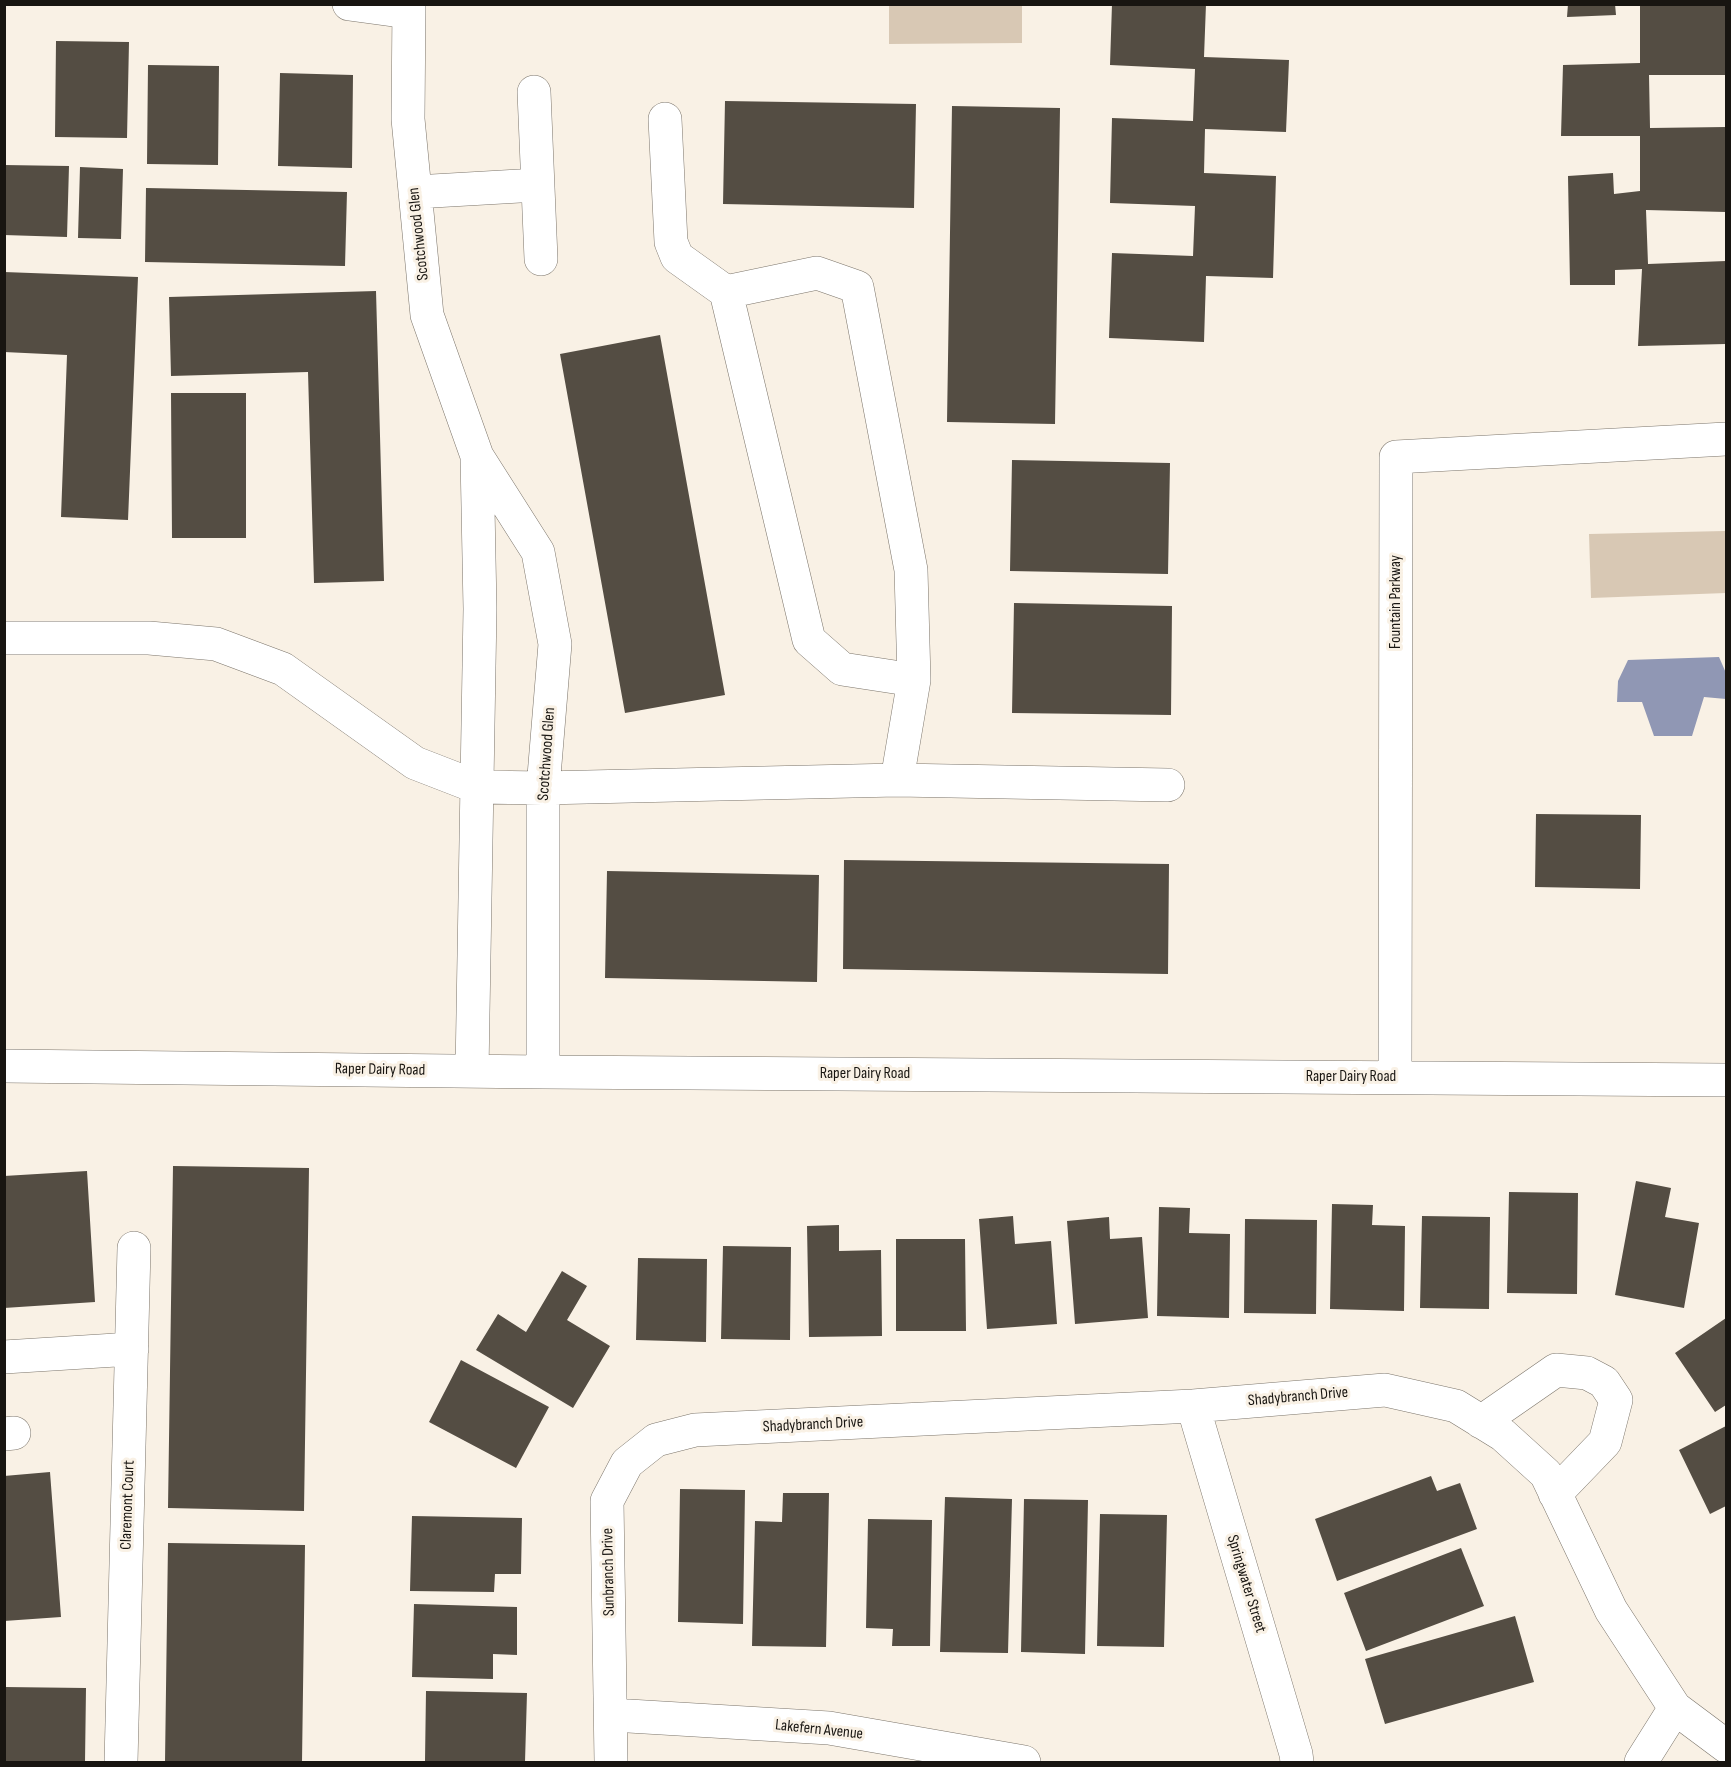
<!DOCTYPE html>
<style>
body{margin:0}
#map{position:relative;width:1731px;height:1767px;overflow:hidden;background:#f9f1e5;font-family:"Sofia Sans Condensed",sans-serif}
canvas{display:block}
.frame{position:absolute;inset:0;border:6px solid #181511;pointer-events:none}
</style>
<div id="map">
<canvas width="1731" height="1767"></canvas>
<div class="frame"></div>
</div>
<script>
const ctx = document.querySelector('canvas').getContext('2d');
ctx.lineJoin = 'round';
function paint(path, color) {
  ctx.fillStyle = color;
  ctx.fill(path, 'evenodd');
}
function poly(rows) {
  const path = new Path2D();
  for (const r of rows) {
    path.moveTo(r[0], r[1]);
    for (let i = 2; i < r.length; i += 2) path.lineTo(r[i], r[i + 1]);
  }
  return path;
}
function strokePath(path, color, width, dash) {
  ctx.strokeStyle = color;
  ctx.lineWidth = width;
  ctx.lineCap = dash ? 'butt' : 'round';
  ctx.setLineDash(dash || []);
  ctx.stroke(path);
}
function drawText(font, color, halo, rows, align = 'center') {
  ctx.font = font + ' "Sofia Sans Condensed",sans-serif';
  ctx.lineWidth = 6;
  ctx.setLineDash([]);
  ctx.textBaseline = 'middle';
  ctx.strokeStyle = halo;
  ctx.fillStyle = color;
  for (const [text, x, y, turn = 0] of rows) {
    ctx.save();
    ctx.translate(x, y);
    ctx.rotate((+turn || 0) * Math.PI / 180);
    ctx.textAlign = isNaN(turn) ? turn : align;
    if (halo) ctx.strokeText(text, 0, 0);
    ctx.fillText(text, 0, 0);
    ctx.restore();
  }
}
paint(poly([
 [889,5,1022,5,1022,43,889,44],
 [1725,531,1726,593,1591,598,1589,534]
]), '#d8c8b4');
paint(poly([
 [1719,657,1726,673,1726,699,1704,697,1692,736,1654,736,1642,702,1617,702,1618,681,1628,660]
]), '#9097b4');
paint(poly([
 [1112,4,1206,4,1204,57,1289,60,1286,132,1205,129,1204,173,1276,176,1273,278,1206,276,1204,342,1109,338,1112,253,1193,256,1195,206,1110,203,1112,118,1193,121,1195,69,1110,65],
 [1568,4,1615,4,1616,15,1567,17],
 [1640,4,1726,4,1726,75,1649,75,1650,128,1726,127,1726,212,1646,210,1648,264,1726,261,1726,344,1638,346,1642,269,1615,270,1615,285,1570,285,1568,176,1613,173,1614,194,1640,191,1640,136,1561,136,1563,65,1640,63],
 [56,41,129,42,127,138,55,137],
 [148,65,219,66,218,165,147,164],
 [280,73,353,75,352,168,278,166],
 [725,101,916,104,914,208,723,204],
 [952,106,1060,108,1055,424,947,422],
 [4,165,69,166,67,237,4,235],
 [80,167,123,169,121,239,78,238],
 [146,188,347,192,345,266,145,262],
 [4,272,138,277,128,520,61,517,67,355,4,352],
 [376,291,384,581,314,583,308,372,171,376,169,297],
 [660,335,725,695,625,713,560,354],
 [171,393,246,393,246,538,172,538],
 [1012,460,1170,463,1168,574,1010,571],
 [1014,603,1172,606,1171,715,1012,713],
 [1536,814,1641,815,1640,889,1535,887],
 [844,860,1169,864,1168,974,843,969],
 [607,871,819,875,817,982,605,978],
 [173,1166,309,1168,304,1511,168,1508],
 [87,1171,95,1302,4,1308,4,1176],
 [1636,1181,1671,1188,1665,1217,1699,1223,1684,1308,1615,1295],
 [1509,1192,1578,1193,1577,1294,1507,1293],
 [1332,1204,1373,1205,1372,1225,1405,1226,1404,1311,1330,1309],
 [1159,1207,1190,1208,1189,1233,1230,1234,1229,1318,1157,1316],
 [1013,1216,1015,1244,1051,1241,1057,1324,987,1329,979,1219],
 [1422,1216,1490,1217,1489,1309,1420,1308],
 [1109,1217,1110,1239,1142,1237,1148,1318,1075,1324,1067,1221],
 [1245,1219,1317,1220,1316,1314,1244,1313],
 [839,1225,839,1251,881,1250,882,1336,809,1337,807,1226],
 [896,1239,965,1239,966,1331,896,1331],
 [723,1246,791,1247,790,1340,721,1339],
 [638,1258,707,1259,706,1342,636,1340],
 [562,1271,587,1286,567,1320,610,1346,573,1408,476,1350,498,1314,526,1332],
 [1726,1318,1726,1405,1715,1412,1675,1353],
 [461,1360,549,1407,516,1468,429,1422],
 [1726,1426,1726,1506,1710,1514,1679,1450],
 [50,1472,61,1617,4,1621,4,1476],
 [1431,1476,1437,1491,1460,1483,1477,1529,1337,1581,1315,1519],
 [680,1489,745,1490,743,1624,678,1622],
 [783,1493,829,1493,826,1647,752,1646,755,1521,782,1522],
 [945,1497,1012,1499,1008,1653,940,1652],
 [1024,1499,1088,1500,1085,1654,1021,1652],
 [1100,1514,1167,1515,1164,1647,1097,1646],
 [412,1516,522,1518,521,1574,495,1574,494,1592,410,1591],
 [868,1519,932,1520,930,1646,892,1646,893,1629,866,1628],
 [168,1543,305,1545,302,1762,165,1762],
 [1461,1548,1484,1606,1366,1651,1344,1593],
 [414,1604,517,1607,517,1655,493,1654,493,1679,412,1677],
 [1515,1616,1534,1682,1385,1724,1365,1659],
 [4,1687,86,1688,85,1762,4,1762],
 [426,1691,527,1693,525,1762,425,1761]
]), '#544d43');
const minor = poly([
 [349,4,408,12],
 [409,4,408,119,427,315,477,456,538,552,555,644,543,788,543,1072],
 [534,92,541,259],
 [665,119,671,242,677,257,726,292],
 [415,192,537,185],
 [4,638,149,638,216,644,283,669,415,763,477,787,543,788,897,780,914,680,911,570,857,287,817,273,726,292,809,640,842,669,914,680],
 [897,780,1168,785],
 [4,1066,543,1072,1726,1080],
 [472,1071,480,609,477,456],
 [1395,1077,1396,457,1726,439],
 [4,1357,132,1349],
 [1193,1406,1296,1754,1297,1762],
 [1481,1422,1556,1370,1587,1373,1604,1382,1616,1400,1605,1442,1555,1494],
 [4,1434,14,1433],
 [612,1715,829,1728,1024,1762],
 [121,1762,134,1248],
 [611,1762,607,1501,627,1463,656,1440,695,1430,1193,1406,1385,1390,1456,1406,1503,1435,1546,1474,1611,1610,1675,1708,1726,1746],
 [1641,1762,1675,1708]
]);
strokePath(minor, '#7c756b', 34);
strokePath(minor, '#fff', 33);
drawText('16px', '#181511', '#f9f1e5', [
 ["Scotchwood Glen",419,234,-96],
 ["Fountain Parkway",1396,602,-90],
 ["Scotchwood Glen",547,754,-86],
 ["Raper Dairy Road",380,1070,1],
 ["Raper Dairy Road",865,1074],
 ["Raper Dairy Road",1351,1077],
 ["Shadybranch Drive",1298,1397,-5],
 ["Shadybranch Drive",813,1425,-3],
 ["Claremont Court",128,1505,-88],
 ["Sunbranch Drive",609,1572,-91],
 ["Springwater Street",1246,1584,73],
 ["Lakefern Avenue",819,1730,6]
]);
</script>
